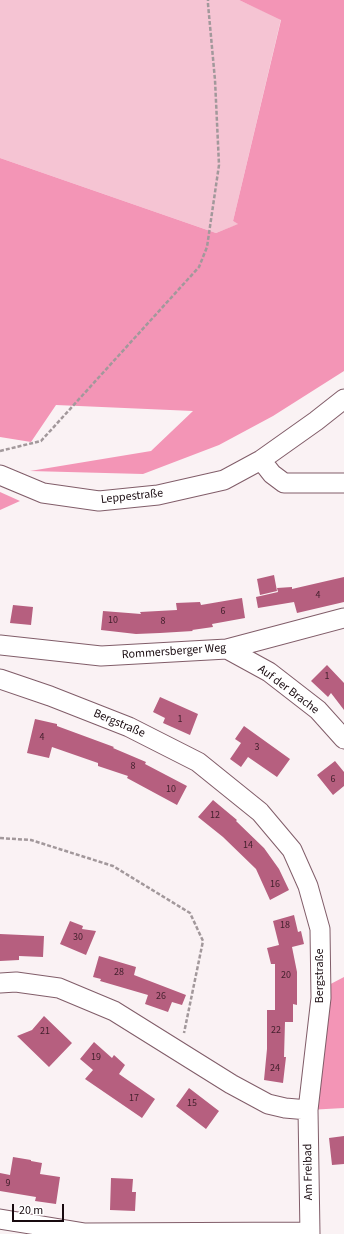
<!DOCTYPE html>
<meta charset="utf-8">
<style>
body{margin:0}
#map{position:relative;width:344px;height:1234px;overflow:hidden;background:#faf2f4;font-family:"Source Sans 3",sans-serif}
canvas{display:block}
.scale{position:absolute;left:12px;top:1204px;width:52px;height:18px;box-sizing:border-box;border:2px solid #180a0f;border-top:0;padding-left:5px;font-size:12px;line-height:14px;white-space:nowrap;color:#180a0f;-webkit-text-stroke:3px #fff;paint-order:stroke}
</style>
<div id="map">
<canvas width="344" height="1234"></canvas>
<div class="scale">20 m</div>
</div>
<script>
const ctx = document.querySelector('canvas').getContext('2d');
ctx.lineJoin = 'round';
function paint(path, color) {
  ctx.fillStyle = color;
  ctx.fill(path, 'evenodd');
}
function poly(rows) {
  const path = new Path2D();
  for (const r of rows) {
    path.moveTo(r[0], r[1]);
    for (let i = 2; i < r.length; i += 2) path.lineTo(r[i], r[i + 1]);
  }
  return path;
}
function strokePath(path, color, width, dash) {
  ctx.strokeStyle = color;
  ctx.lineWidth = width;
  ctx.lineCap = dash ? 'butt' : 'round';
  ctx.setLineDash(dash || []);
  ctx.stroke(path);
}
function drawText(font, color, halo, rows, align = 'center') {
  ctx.font = font + ' "Source Sans 3",sans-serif';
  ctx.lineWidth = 3;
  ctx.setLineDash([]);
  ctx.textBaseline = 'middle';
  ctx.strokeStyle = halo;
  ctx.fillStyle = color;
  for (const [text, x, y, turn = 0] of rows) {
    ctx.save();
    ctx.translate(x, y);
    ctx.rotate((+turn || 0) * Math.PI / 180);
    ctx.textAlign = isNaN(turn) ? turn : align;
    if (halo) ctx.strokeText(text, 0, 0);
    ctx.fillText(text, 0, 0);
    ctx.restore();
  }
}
paint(poly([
 [0,0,239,0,281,19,233,221,239,224,216,233,0,158]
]), '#f5c4d3');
paint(poly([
 [239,0,344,0,344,371,273,416,219,445,143,474,30,471,151,451,193,411,56,405,31,442,0,437,0,158,216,233,238,224,233,221,281,20],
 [0,492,20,501,0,510],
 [344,977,344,1108,308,1110,321,989]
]), '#f395b6');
paint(poly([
 [274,575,277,591,260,595,257,579],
 [344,577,344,602,297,613,294,602,258,608,256,597,278,592,277,588,292,587,292,589],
 [242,598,245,618,212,624,213,627,192,630,193,631,160,633,136,634,101,630,103,611,141,614,140,612,177,610,176,603,200,602,201,605],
 [13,605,33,607,31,625,10,623],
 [327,665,344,683,344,710,331,693,328,697,311,681],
 [160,697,198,714,190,735,163,723,165,718,153,712],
 [35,719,57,724,57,726,114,747,113,748,146,762,145,764,187,786,177,805,127,778,128,776,98,766,98,763,52,747,49,758,27,753],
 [244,726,290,759,277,777,248,757,241,767,230,759,241,743,235,739],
 [335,761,344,772,344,786,333,795,317,775],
 [213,800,237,820,236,821,264,848,279,869,289,890,270,900,256,869,223,837,198,817],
 [294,915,298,932,301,931,304,944,292,947,297,972,297,1005,293,1004,293,1022,285,1022,284,1057,286,1057,283,1083,264,1080,267,1049,267,1010,275,1010,275,964,271,964,267,948,279,945,273,921],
 [70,921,83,926,82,929,96,931,86,955,60,944],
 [0,934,44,936,43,957,19,956,19,960,0,961],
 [99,956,136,967,134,975,186,995,182,1005,172,1002,168,1012,145,1004,148,995,100,981,101,979,93,977],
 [44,1016,72,1043,49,1067,17,1036,32,1030],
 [94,1042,112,1058,114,1055,125,1065,119,1074,155,1099,142,1118,85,1079,93,1070,80,1059],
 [189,1088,219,1111,206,1129,176,1106],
 [344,1136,344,1164,332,1165,329,1138],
 [13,1157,31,1160,31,1161,42,1163,40,1174,60,1177,56,1204,35,1201,36,1197,0,1191,0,1173,10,1175],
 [111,1178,133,1179,132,1192,136,1192,135,1211,110,1210]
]), '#b65f7f');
const street = poly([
 [261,460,272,474,284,483,344,483],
 [0,475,43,493,99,501,158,495,224,480,261,460,316,421,344,399],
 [0,645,101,656,227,649,344,618],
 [227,649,269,672,318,710,344,739],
 [0,679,50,696,129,727,198,762,260,812,292,850,308,886,320,929,321,998,308,1110,310,1234],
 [0,983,16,982,59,988,114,1011,231,1084,268,1104,285,1108,308,1110],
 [0,1219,85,1233,310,1232]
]);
strokePath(street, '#815d69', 21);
strokePath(poly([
 [0,451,41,441,199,267,207,247,219,165,215,80,208,4,208,0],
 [0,838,31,840,113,866,190,913,203,941,184,1033]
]), '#a2989b', 2.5, [4, 2]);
strokePath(street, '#fff', 19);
drawText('10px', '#401f2b', null, [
 ["4",318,596],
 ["6",223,612],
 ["10",113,621],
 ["8",163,622],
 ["1",327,677],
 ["1",180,720],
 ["4",42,738],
 ["3",257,748],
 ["8",133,767],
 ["6",333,780],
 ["10",171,790],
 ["12",215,816],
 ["14",248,846],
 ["16",275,885],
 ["18",285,926],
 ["30",78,938],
 ["28",119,973],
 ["20",286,976],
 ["26",161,997],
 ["22",276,1031],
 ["21",45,1032],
 ["19",96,1058],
 ["24",275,1069],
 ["17",134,1099],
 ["15",192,1104],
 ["9",8,1184]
]);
drawText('12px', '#180a0f', '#fff', [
 ["Leppestraße",132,497,-6],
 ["Rommersberger Weg",174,652,-4],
 ["Auf der Brache",288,690,37],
 ["Bergstraße",119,724,23],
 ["Bergstraße",320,976,-90],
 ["Am Freibad",309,1172,-91]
]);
</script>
